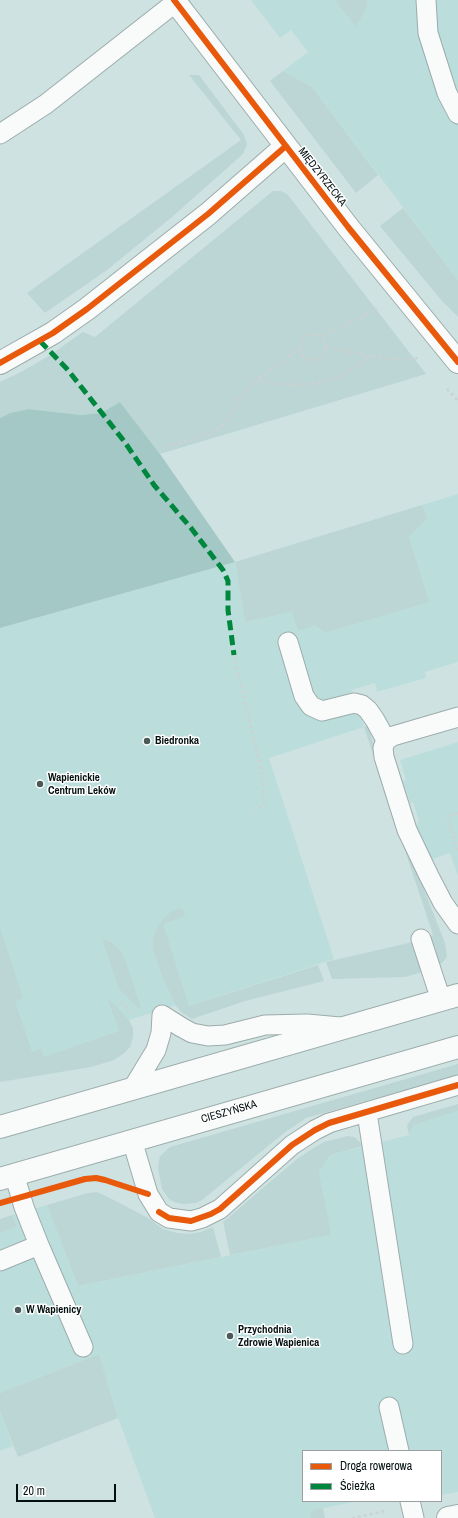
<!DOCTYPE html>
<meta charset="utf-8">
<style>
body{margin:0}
#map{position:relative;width:458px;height:1518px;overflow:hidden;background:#cee3e1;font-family:"Archivo Narrow",sans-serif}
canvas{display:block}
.legend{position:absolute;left:302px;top:1450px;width:140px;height:52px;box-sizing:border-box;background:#fff;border:1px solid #9b9f9f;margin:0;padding:5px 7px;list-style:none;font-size:12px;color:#041010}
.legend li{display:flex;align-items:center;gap:8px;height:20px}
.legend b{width:20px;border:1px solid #9b9f9f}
.scale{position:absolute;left:16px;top:1484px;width:100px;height:18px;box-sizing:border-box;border:2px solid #041010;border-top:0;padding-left:5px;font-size:12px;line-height:14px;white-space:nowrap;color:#041010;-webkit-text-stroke:3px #fff;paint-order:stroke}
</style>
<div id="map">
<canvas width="458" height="1518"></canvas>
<ul class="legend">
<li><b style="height:5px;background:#e8590c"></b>Droga rowerowa</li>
<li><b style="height:5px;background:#00873e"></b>Ścieżka</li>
</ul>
<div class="scale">20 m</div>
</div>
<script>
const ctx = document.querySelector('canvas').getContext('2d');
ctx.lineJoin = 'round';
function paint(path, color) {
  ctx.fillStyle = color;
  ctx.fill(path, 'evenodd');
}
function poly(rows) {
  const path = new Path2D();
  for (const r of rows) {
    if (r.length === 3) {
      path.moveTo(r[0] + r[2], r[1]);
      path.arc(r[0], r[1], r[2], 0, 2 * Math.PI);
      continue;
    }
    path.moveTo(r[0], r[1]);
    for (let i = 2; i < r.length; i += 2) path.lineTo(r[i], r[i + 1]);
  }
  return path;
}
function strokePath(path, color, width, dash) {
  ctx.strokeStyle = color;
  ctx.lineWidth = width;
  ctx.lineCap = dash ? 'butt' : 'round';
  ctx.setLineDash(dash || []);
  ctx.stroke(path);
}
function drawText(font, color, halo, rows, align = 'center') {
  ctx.font = font + ' "Archivo Narrow",sans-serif';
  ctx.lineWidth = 3;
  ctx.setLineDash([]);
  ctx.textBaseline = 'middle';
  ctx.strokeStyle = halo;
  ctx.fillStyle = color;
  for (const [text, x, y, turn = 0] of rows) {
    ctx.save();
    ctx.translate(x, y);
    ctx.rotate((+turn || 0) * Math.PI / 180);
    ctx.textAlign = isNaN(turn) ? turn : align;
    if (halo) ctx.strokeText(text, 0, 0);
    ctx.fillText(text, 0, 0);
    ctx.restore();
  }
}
paint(poly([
 [251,0,458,0,458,280,312,87,283,71,308,52,291,30,280,38],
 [458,494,458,662,425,672,426,678,377,692,375,683,352,690,364,727,269,758,334,959,189,1006,187,1002,129,1020,119,1036,40,1062,0,1053,0,628,235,562,245,622,292,612,315,625,325,633,428,602,409,537,428,518,422,505],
 [458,742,458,876,450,853,430,860,416,828,419,821,413,802,410,803,403,781,406,780,400,760],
 [458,1111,458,1492,441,1495,441,1451,303,1451,303,1501,358,1501,310,1511,311,1518,155,1518,118,1418,99,1354,0,1393,0,1233,17,1227,12,1215,47,1205,78,1286,330,1235,319,1172,330,1155,409,1135,414,1125],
 [0,1411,13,1446,0,1451]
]), '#bbdedc');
paint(poly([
 [337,0,367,0,367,7,356,26,336,2],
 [283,71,312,87,378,175,356,193,270,81],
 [189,75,199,75,244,135,247,144,243,154,172,217,107,270,45,313,27,293,241,140],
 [273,191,281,191,288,195,426,374,160,454,120,402,101,413,81,415,28,409,10,413,0,418,0,382,21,372,47,357,83,332,95,337],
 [403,208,458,280,458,317,442,301,380,226],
 [422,505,428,518,409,537,429,602,325,633,315,625,298,631,292,612,245,622,235,562],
 [368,726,399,826,445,943,447,957,441,964,438,963,428,937,433,935,364,727],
 [180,908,184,911,185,915,183,917,163,924,189,1006,318,965,324,981,245,1001,192,1019,181,1012,176,1006,163,978,153,950,153,938,157,927,165,917,172,911],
 [0,928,23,998,15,1001,32,1052,41,1049,44,1057,119,1031,107,997,129,1020,133,1028,133,1037,130,1047,123,1054,114,1060,91,1067,0,1082],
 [102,939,111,942,121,951,125,959,141,1008,139,1009,119,989],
 [413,942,422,972,405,977,332,979,326,962],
 [458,1064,458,1075,306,1118,284,1133,202,1200,196,1203,182,1204,174,1202,169,1199,162,1189,158,1168,159,1161,160,1156,170,1147],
 [458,1104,458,1111,414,1125,409,1135,407,1125,413,1117],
 [348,1136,354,1137,357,1139,363,1146,330,1155,319,1172,331,1235,230,1255,223,1222,297,1159,312,1149,324,1142],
 [97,1192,106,1196,148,1218,163,1229,177,1233,190,1234,201,1232,213,1227,221,1257,78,1286,47,1205,88,1193],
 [12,1215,17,1227,0,1233,0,1219],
 [99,1354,118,1418,18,1457,0,1411,0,1393],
 [323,1508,325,1518,311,1518,310,1511]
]), '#bbd6d4');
paint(poly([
 [120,402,160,454,235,562,0,628,0,418,10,413,28,409,81,415,101,413]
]), '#a4c8c6');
const lane = poly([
 [426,0,428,33,447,93,458,114],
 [0,134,46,104,176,2],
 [288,642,304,696,311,706,322,711,354,703,362,705,368,710,375,720,386,740],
 [458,717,393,736,386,740,383,748,384,757,407,830,429,876,443,903,458,924],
 [421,939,441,1000],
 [162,1015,181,1027,192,1033,208,1036,225,1035,265,1025,307,1024,340,1027],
 [133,1088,156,1050,161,1033,162,1015],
 [367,1113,403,1344],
 [132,1140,148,1194,159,1212,169,1218,191,1221,202,1218,220,1209,292,1145,315,1130,329,1123,458,1085],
 [39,1245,83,1347],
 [0,1261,39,1245,24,1207,14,1174],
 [389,1407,399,1451],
 [410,1501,414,1518]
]);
const street = poly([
 [174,0,348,227,458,362],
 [0,363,53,333,87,309,208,214,286,146],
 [448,1518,458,1516]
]);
const secondary = poly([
 [0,1127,458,995],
 [0,1179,458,1047]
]);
strokePath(lane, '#9cacab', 21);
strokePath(street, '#9cacab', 24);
strokePath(secondary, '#9cacab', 24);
strokePath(poly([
 [313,347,13],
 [322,336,377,309],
 [326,347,369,356,402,360,418,358],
 [259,378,300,349],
 [447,389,458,401],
 [166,446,192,440,215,431,222,426,239,399,259,379,277,384,293,385,311,384,327,381,345,374,369,356],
 [234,655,262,773,264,804,255,811],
 [458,813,450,816,448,820,458,850],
 [121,1002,134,1015],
 [352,1518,385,1511]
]), '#ccd2d2', 2.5, [3, 3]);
strokePath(lane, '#f8fbfa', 19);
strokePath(street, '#f8fbfa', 22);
strokePath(secondary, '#f8fbfa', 22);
strokePath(poly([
 [40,341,67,369,124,441,154,485,191,528,223,570,228,581,228,610,234,655]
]), '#00873e', 5, [10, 5]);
strokePath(poly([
 [174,0,348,227,458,362],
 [0,363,53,333,87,309,208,214,286,146],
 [0,1203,85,1179,96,1178,105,1180,148,1194],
 [159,1212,169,1218,191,1221,211,1214,220,1209,292,1145,315,1130,329,1123,458,1085]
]), '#e8590c', 6);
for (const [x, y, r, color] of [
 [147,741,4,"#4b5a59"],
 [40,784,4,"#4b5a59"],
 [18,1310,4,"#4b5a59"],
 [230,1336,4,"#4b5a59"]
]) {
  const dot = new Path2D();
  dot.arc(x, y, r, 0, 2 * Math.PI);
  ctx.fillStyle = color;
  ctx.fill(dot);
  strokePath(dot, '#fff', 1.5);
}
drawText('11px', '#041010', '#fff', [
 ["MIĘDZYRZECKA",322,177,52],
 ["CIESZYŃSKA",229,1112,-16]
]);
drawText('bold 11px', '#041010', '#fff', [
 ["Biedronka",155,741],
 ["Wapienickie",48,778],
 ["Centrum Leków",48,791],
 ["W Wapienicy",26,1310],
 ["Przychodnia",238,1330],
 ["Zdrowie Wapienica",238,1343]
], 'left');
</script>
